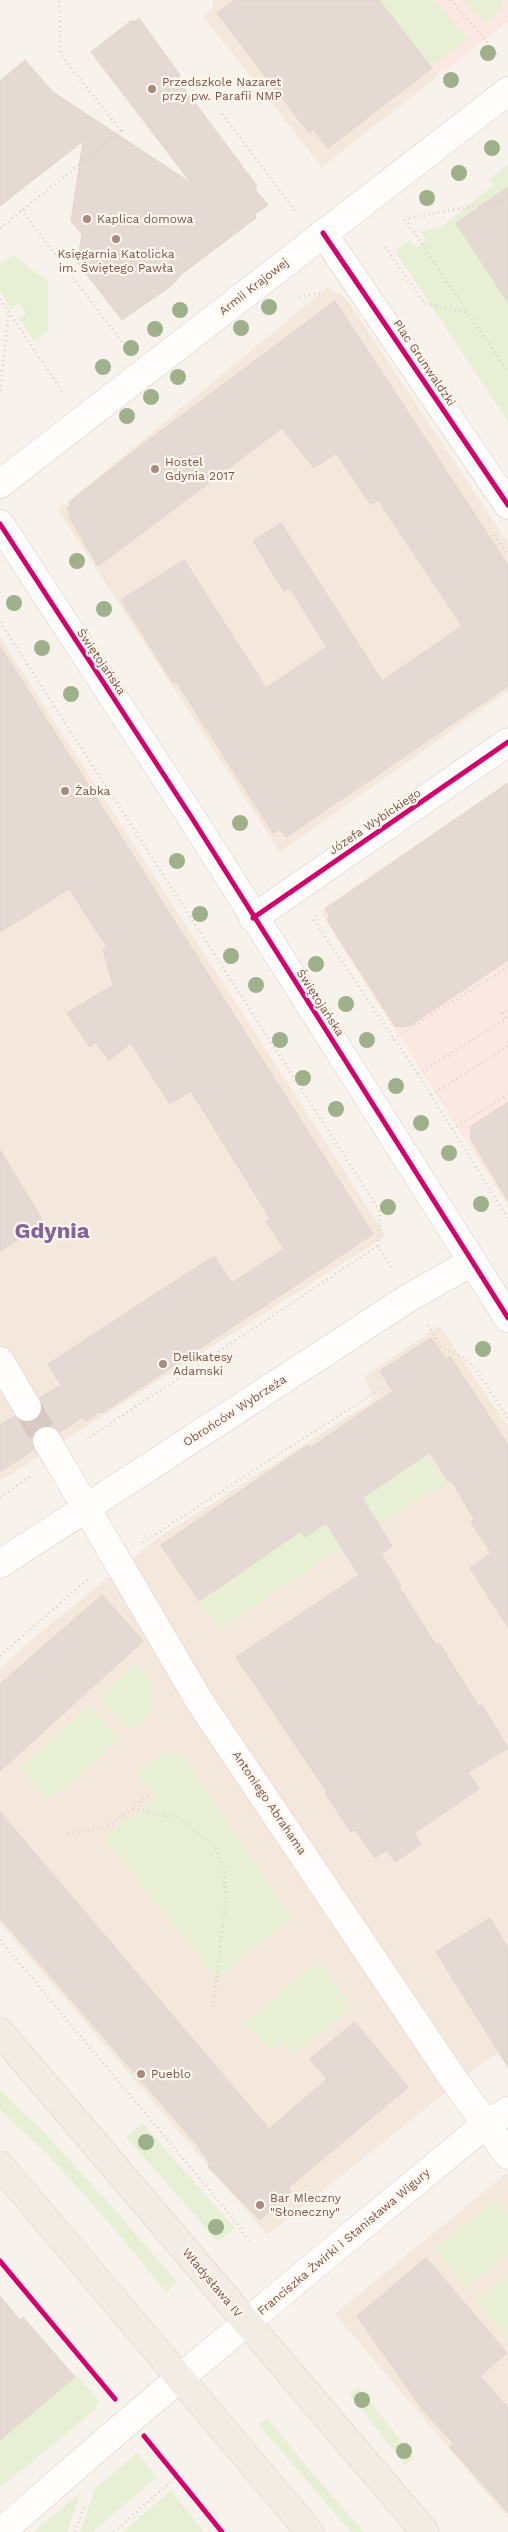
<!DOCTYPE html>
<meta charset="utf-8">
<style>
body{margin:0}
canvas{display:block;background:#f8f2ec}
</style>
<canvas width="508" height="2532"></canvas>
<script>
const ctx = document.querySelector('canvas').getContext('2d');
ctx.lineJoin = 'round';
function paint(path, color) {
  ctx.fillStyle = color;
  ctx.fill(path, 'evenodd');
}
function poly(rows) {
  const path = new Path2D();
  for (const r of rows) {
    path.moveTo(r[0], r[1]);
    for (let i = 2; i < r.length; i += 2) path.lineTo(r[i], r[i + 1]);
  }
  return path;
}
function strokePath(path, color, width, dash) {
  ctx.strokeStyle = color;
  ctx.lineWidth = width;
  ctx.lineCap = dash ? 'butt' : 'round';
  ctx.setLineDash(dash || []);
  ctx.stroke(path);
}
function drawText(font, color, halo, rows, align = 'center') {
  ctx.font = font + ' "Work Sans",sans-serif';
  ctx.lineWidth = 4.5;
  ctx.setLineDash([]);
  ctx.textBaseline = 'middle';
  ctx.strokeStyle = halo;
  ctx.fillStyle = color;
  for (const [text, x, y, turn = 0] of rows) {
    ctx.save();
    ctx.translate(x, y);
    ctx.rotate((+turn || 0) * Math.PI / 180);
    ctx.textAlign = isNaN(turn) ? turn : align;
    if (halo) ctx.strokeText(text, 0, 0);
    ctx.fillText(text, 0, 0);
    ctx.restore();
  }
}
paint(poly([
 [213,0,379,0,438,76,322,167,203,16,213,8],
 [328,287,346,298,508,543,508,691,280,852,58,510],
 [0,637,386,1236,0,1481],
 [440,1326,508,1427,508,2047,481,2064,267,2235,0,1923,0,1669,38,1634,155,1540,374,1400,364,1376],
 [508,2172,508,2518,335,2314]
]), '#f4e7dc');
paint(poly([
 [379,0,508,0,508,22,438,76],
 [508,782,508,1206,336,938,320,910]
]), '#fce8e2');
paint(poly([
 [379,0,435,0,468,39,431,67],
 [463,0,502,0,500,11,485,24],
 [508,164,508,422,395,251,410,240,416,248,426,239,421,231,443,226,493,185,488,181],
 [13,255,48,281,48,332,34,341,19,319,26,313,20,303,11,309,0,292,0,264],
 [420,1451,446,1482,379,1523,219,1629,199,1601,301,1531,306,1537,411,1465],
 [137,1663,151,1681,153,1703,151,1711,142,1721,134,1727,127,1728,98,1697],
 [89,1706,120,1739,66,1787,55,1795,47,1797,20,1768],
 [164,1753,181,1753,292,1918,216,1978,103,1837,157,1798,138,1774],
 [321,1965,351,2008,293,2054,281,2041,271,2051,245,2023,309,1968],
 [0,2090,44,2132,116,2211,177,2282,166,2292,104,2217,48,2155,0,2110],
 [142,2123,235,2228,218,2242,126,2137],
 [495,2200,508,2218,508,2253,466,2287,435,2249],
 [508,2275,508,2339,476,2300],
 [77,2375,98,2400,96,2409,0,2488,0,2440],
 [359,2387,414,2458,405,2465,349,2394],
 [267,2418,305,2464,364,2532,351,2532,259,2425],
 [137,2453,157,2477,92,2532,80,2532,95,2489],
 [171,2490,204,2532,123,2532],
 [81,2492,67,2532,33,2532]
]), '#e7f0d5');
const building = poly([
 [235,0,379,0,432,68,328,148,313,129,309,133,217,13,235,0],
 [139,18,180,75,178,80,257,186,254,188,268,205,255,214,256,218,183,273,171,286,122,320,77,262,82,234,71,221,83,141,0,206,0,81,25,60,53,92,191,183,91,52,132,20,134,22,139,18],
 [508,187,508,302,456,223,508,187],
 [335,301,508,565,508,686,286,837,280,829,273,833,176,681,173,683,121,600,184,560,266,688,327,647,290,588,284,591,253,541,281,523,382,681,462,626,378,500,371,505,336,453,314,468,282,428,98,566,68,515,70,514,67,508,71,505,69,502,130,454,335,301],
 [0,646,373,1234,102,1413,100,1411,86,1421,82,1417,60,1432,47,1425,39,1428,34,1433,31,1441,34,1449,0,1472,0,1425,14,1416,20,1421,27,1423,35,1420,41,1414,43,1407,40,1398,61,1385,48,1364,214,1256,232,1283,284,1249,266,1221,270,1218,191,1091,170,1104,131,1043,109,1060,95,1042,90,1047,67,1013,113,985,103,949,107,947,69,889,0,932,0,646],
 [508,783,508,960,411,1025,404,1027,395,1026,327,920,330,917,325,909,508,783],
 [508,1102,508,1201,471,1140,470,1127,508,1102],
 [0,1150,45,1224,0,1251,0,1150],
 [431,1338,446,1359,450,1356,508,1445,508,1627,470,1568,491,1553,471,1522,474,1519,451,1480,448,1481,430,1452,362,1498,392,1546,381,1554,401,1586,399,1587,436,1645,439,1643,479,1707,482,1705,508,1748,468,1772,479,1789,414,1833,421,1844,395,1862,387,1850,375,1858,355,1829,351,1832,325,1793,327,1792,236,1657,359,1575,326,1523,305,1537,301,1531,199,1601,161,1545,308,1445,310,1448,393,1391,380,1371,431,1338],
 [102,1595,143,1641,0,1771,0,1684,102,1595],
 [0,1812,269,2129,327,2079,310,2059,355,2022,408,2087,288,2188,291,2191,260,2220,208,2167,210,2164,198,2146,0,1918,0,1812],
 [490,1918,508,1948,508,2067,436,1952,490,1918],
 [426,2258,507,2353,480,2376,508,2408,508,2513,450,2447,454,2444,423,2410,357,2316,426,2258],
 [0,2296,20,2320,23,2317,75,2377,0,2440,0,2296]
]);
paint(building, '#e5d9d3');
strokePath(building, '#e2d4cd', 1);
strokePath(poly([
 [27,1407,47,1441]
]), '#d8cac3', 28, [28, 14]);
const minor = poly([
 [323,233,508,505],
 [0,484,508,91],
 [0,524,190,815,508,1318],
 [253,918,508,742],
 [0,1361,27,1407],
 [47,1441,200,1702,450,2074,508,2155],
 [0,1564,410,1297,472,1262],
 [1,2532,131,2419,314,2266,486,2124,508,2111]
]);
const major = poly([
 [0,2032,425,2532],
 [0,2165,310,2532]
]);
strokePath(minor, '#d7cdc8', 29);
strokePath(major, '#dacec9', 29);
strokePath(poly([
 [451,0,498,55],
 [222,114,295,211],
 [508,199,405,219,508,372],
 [21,210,124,344],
 [0,228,121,131,61,55,59,0],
 [385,247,424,303,467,312],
 [299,297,323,292],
 [0,299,62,391],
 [0,391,9,312],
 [494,535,508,555],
 [0,622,380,1211,378,1246,393,1270],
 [316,915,314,920,418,1074,508,1219],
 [393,1039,508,967],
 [418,1074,506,1019,502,1013,508,1009],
 [431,1095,508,1046],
 [452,1129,508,1095],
 [428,1325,441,1348,463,1357,476,1369,508,1419],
 [85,1440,378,1246],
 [0,1497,30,1477],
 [143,1542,388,1384],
 [0,1656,89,1578],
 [133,1809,179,1818,215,1846,224,1868,226,1897,213,2007],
 [68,1834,109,1826,149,1795],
 [0,1940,232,2217,249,2241],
 [75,2532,85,2504],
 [114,2532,177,2476]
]), '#dcd1cd', 3, [1, 4]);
strokePath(minor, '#fefdfc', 28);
strokePath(major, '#f3ece5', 28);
strokePath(poly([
 [323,233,508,505],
 [0,524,190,815,508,1318],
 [253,918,508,742],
 [0,2261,115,2399],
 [144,2436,222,2532]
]), '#d6006c', 5);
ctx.fillStyle = '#9eb18b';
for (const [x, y] of [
 [488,53],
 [451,80],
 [492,148],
 [459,173],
 [427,198],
 [269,307],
 [180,310],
 [241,328],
 [155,329],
 [131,348],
 [103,367],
 [178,377],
 [151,397],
 [127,416],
 [77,561],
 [14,603],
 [104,609],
 [42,648],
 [71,694],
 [240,823],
 [177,861],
 [200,914],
 [231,956],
 [316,964],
 [256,985],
 [346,1004],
 [280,1040],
 [367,1040],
 [303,1078],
 [396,1086],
 [336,1109],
 [421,1123],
 [449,1153],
 [481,1204],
 [388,1207],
 [483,1349],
 [146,2142],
 [216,2227],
 [362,2400],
 [404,2451]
]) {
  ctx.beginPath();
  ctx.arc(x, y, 8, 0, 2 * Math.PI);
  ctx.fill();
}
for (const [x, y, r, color] of [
 [152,89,5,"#a68b81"],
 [87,219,5,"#a68b81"],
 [116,239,5,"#a68b81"],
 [155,469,5,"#a68b81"],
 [65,791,5,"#a68b81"],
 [163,1364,5,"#a68b81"],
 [141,2074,5,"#a68b81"],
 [260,2205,5,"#a68b81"]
]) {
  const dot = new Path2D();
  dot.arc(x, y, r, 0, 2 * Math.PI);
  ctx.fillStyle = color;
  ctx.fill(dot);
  strokePath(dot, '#fff7ee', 2);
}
drawText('12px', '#7a5448', '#fff7ee', [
 ["Przedszkole Nazaret",162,82],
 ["przy pw. Parafii NMP",162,96],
 ["Kaplica domowa",97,219],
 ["Księgarnia Katolicka",116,254,"center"],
 ["im. Świętego Pawła",116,268,"center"],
 ["Hostel",165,462],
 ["Gdynia 2017",165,476],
 ["Żabka",75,791],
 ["Delikatesy",173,1357],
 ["Adamski",173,1371],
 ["Pueblo",151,2074],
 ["Bar Mleczny",270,2198],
 ["\"Słoneczny\"",270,2212]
], 'left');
drawText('12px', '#7a5448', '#fff7ee', [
 ["Armii Krajowej",254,287,-38],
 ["Plac Grunwaldzki",424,363,56],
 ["Świętojańska",101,662,56],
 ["Józefa Wybickiego",375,822,-34],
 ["Świętojańska",320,1003,57],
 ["Obrońców Wybrzeża",235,1411,-33],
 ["Antoniego Abrahama",269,1803,56],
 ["Franciszka Żwirki i Stanisława Wigury",344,2242,-40],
 ["Władysława IV",212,2283,50]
]);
drawText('bold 22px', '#84639e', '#fff7ee', [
 ["Gdynia",52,1232]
]);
</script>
